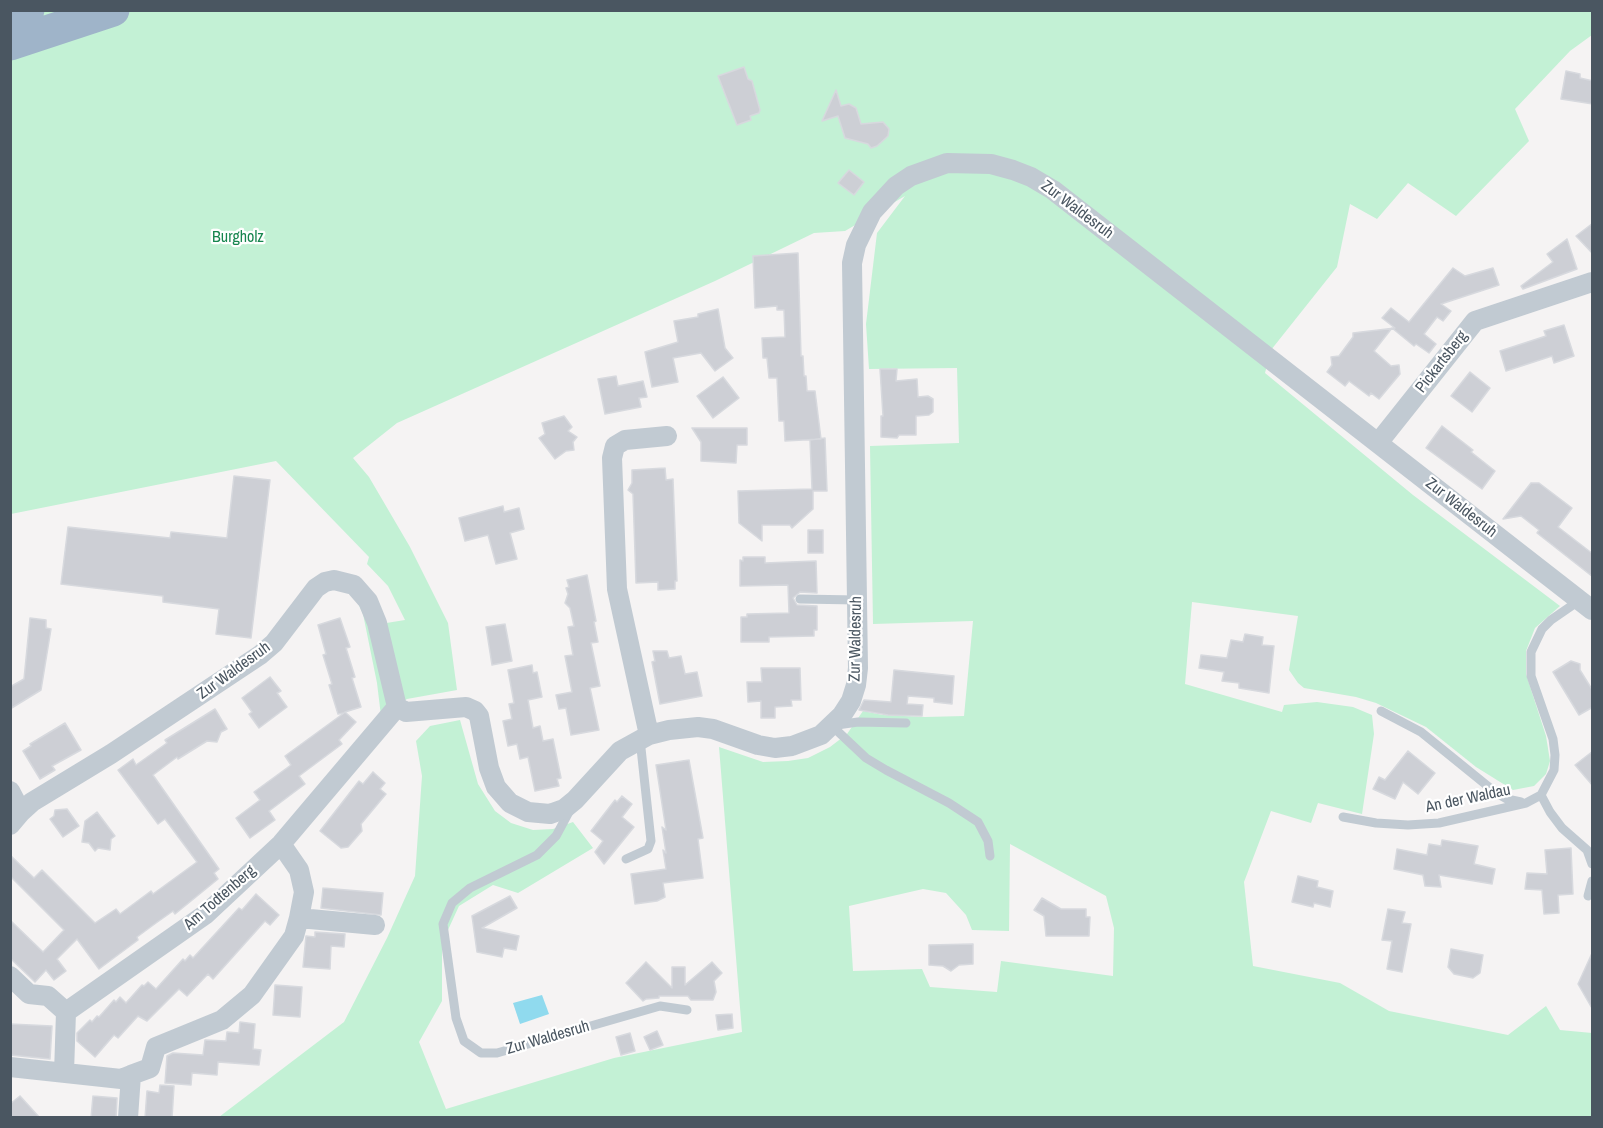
<!DOCTYPE html>
<style>
body{margin:0}
#map{position:relative;width:1603px;height:1128px;overflow:hidden;background:#f5f3f3;font-family:"Archivo Narrow",sans-serif}
canvas{display:block}
.frame{position:absolute;inset:0;border:12px solid #4a5661;pointer-events:none}
</style>
<div id="map">
<canvas width="1603" height="1128"></canvas>
<div class="frame"></div>
</div>
<script>
const ctx = document.querySelector('canvas').getContext('2d');
ctx.lineJoin = 'round';
function paint(path, color) {
  ctx.fillStyle = color;
  ctx.fill(path, 'evenodd');
}
function poly(rows) {
  const path = new Path2D();
  for (const r of rows) {
    path.moveTo(r[0], r[1]);
    for (let i = 2; i < r.length; i += 2) path.lineTo(r[i], r[i + 1]);
  }
  return path;
}
function strokePath(path, color, width, dash) {
  ctx.strokeStyle = color;
  ctx.lineWidth = width;
  ctx.lineCap = dash ? 'butt' : 'round';
  ctx.setLineDash(dash || []);
  ctx.stroke(path);
}
function drawText(font, color, halo, rows, align = 'center') {
  ctx.font = font + ' "Archivo Narrow",sans-serif';
  ctx.lineWidth = 4.5;
  ctx.setLineDash([]);
  ctx.textBaseline = 'middle';
  ctx.strokeStyle = halo;
  ctx.fillStyle = color;
  for (const [text, x, y, turn = 0] of rows) {
    ctx.save();
    ctx.translate(x, y);
    ctx.rotate((+turn || 0) * Math.PI / 180);
    ctx.textAlign = isNaN(turn) ? turn : align;
    if (halo) ctx.strokeText(text, 0, 0);
    ctx.fillText(text, 0, 0);
    ctx.restore();
  }
}
paint(poly([
 [11,11,1592,11,1592,35,1570,51,1515,109,1529,141,1456,216,1408,183,1377,219,1350,204,1337,267,1271,350,1265,373,1413,495,1560,606,1535,628,1526,651,1526,674,1546,736,1550,761,1546,774,1534,786,1513,790,1476,767,1426,727,1376,703,1356,697,1304,688,1298,683,1289,670,1298,616,1192,602,1185,684,1282,712,1284,705,1317,702,1353,707,1372,715,1374,734,1362,814,1318,803,1311,823,1271,811,1244,882,1253,966,1340,983,1389,1011,1508,1035,1546,1006,1560,1030,1592,1033,1592,1117,219,1117,344,1022,387,938,415,876,422,776,416,741,430,726,460,720,478,784,495,811,511,823,533,830,553,829,573,822,593,848,518,893,493,885,459,906,442,943,442,1001,419,1042,446,1109,614,1058,742,1032,719,747,763,762,788,761,808,758,830,747,847,734,863,711,883,715,925,717,964,716,973,621,873,624,870,446,959,443,957,368,869,369,866,324,877,233,905,196,845,231,814,233,715,281,397,423,353,458,369,477,410,547,448,623,457,690,407,699,381,716,377,683,363,614,356,599,374,625,405,620,388,586,367,564,369,557,276,461,11,514],
 [1010,844,1106,896,1114,928,1113,976,1001,961,997,992,930,987,922,969,853,971,849,906,923,889,946,893,966,915,972,930,1009,931]
]), '#c3f1d5');
paint(poly([
 [542,995,549,1014,520,1024,513,1003]
]), '#90daee');
const building = poly([
 [744,67,748,79,752,81,760,110,759,113,750,116,751,120,737,125,718,76,744,67],
 [1566,71,1580,74,1580,78,1593,81,1593,104,1561,99,1566,71],
 [836,90,841,106,849,104,856,108,861,124,883,122,889,129,888,136,877,146,871,148,868,144,845,138,838,116,822,121,836,90],
 [849,170,864,182,854,195,838,183,849,170],
 [1593,223,1593,254,1576,236,1593,223],
 [1567,239,1577,269,1523,289,1521,286,1553,262,1547,254,1567,239],
 [798,253,801,356,803,356,804,376,806,376,807,391,815,391,821,439,785,441,784,421,779,421,777,378,769,378,767,358,763,358,762,338,785,337,784,310,777,310,777,306,755,308,753,256,798,253],
 [1453,268,1465,276,1493,268,1499,285,1441,304,1451,311,1443,321,1437,317,1424,334,1436,344,1429,353,1416,344,1414,346,1392,328,1374,351,1391,366,1399,365,1400,374,1379,399,1371,393,1369,396,1349,381,1345,386,1327,372,1332,365,1331,357,1339,356,1353,337,1353,333,1395,328,1382,318,1391,308,1409,322,1453,268],
 [718,309,725,348,733,358,715,371,701,353,673,358,678,382,652,387,645,352,678,342,674,321,698,317,698,314,718,309],
 [1564,325,1574,356,1554,363,1552,356,1506,371,1500,351,1546,336,1544,331,1564,325],
 [880,369,897,369,896,381,917,379,918,397,928,396,933,399,933,412,929,415,916,416,916,435,899,435,897,438,881,437,881,416,883,416,880,369],
 [1470,372,1490,388,1472,412,1451,396,1470,372],
 [616,376,618,386,643,381,647,397,639,398,641,407,605,414,598,379,616,376],
 [723,377,739,398,713,418,697,396,723,377],
 [564,416,572,427,568,431,577,437,573,442,574,450,566,451,555,459,539,438,545,434,542,423,564,416],
 [1442,426,1473,450,1471,452,1495,471,1482,489,1426,448,1442,426],
 [692,428,747,428,747,445,737,445,736,463,701,461,701,442,692,428],
 [825,438,827,491,813,491,813,509,792,528,790,525,762,525,762,541,739,523,738,491,812,489,810,440,825,438],
 [665,468,666,480,673,479,677,581,675,581,675,589,658,590,658,582,636,583,633,494,628,490,632,483,632,470,665,468],
 [234,476,270,480,251,638,216,634,219,609,163,602,163,596,61,584,68,527,170,538,171,532,227,538,234,476],
 [1531,483,1539,483,1572,508,1558,527,1593,554,1593,577,1537,533,1539,530,1521,516,1503,519,1531,483],
 [503,506,504,512,519,508,524,529,510,533,517,559,496,564,488,535,465,541,459,518,503,506],
 [808,530,823,530,823,553,808,553,808,530],
 [743,557,765,557,765,563,816,561,817,593,800,592,793,598,797,605,817,606,817,630,814,630,814,636,769,637,769,642,741,642,741,617,747,617,747,614,789,613,788,585,740,586,740,560,743,561,743,557],
 [587,575,596,621,594,622,598,642,591,643,600,686,590,688,599,730,571,735,566,708,559,709,556,695,572,692,565,656,573,655,568,627,574,626,570,608,565,603,568,594,566,588,569,587,567,580,587,575],
 [30,618,46,620,46,628,51,629,41,690,10,709,10,687,24,679,30,618],
 [340,618,350,647,346,648,355,677,352,678,361,707,345,712,356,722,339,740,342,744,299,776,305,784,269,811,275,820,250,838,236,818,260,800,254,792,291,765,285,756,344,713,338,714,329,685,332,684,323,655,326,654,318,625,340,618],
 [505,624,512,661,492,665,486,627,505,624],
 [1245,634,1263,637,1262,645,1274,646,1269,693,1239,688,1239,683,1222,681,1224,672,1199,668,1201,655,1227,658,1231,640,1243,642,1245,634],
 [653,651,667,651,669,658,681,656,685,674,697,672,702,696,660,704,652,662,655,661,653,651],
 [1571,661,1580,664,1580,670,1593,691,1593,707,1579,715,1553,672,1571,661],
 [532,665,533,673,537,672,542,697,528,700,533,728,540,726,543,741,553,739,561,778,557,779,559,786,535,791,528,757,520,759,517,744,508,746,503,721,512,719,509,704,514,703,508,670,532,665],
 [761,668,800,668,801,700,791,700,792,706,775,707,775,718,761,718,761,701,748,702,747,682,762,682,761,668],
 [894,670,954,676,952,704,934,702,934,698,908,696,907,704,923,705,922,716,888,715,859,710,864,700,891,702,894,670],
 [270,677,281,691,277,693,287,707,259,728,249,714,252,712,242,698,270,677],
 [215,709,227,729,221,732,217,742,207,741,178,759,177,757,153,775,219,869,214,873,218,879,175,914,173,911,156,923,137,937,138,940,99,969,77,939,57,959,66,971,54,980,46,970,35,982,10,958,10,920,43,952,64,930,10,876,10,855,34,878,42,870,95,923,116,909,120,914,151,891,153,894,197,862,165,819,158,824,118,770,133,759,136,765,167,743,165,740,215,709],
 [65,723,81,750,52,766,55,770,40,779,23,751,31,746,30,744,65,723],
 [1408,751,1435,773,1418,794,1403,782,1395,799,1373,789,1379,777,1385,780,1408,751],
 [1593,751,1593,786,1575,765,1593,751],
 [689,760,703,838,698,839,703,878,663,883,665,897,657,901,635,904,631,874,666,869,663,850,666,853,662,827,666,830,656,765,689,760],
 [373,772,385,783,380,789,386,794,361,824,362,831,348,847,341,848,320,831,359,781,363,784,373,772],
 [622,796,632,804,622,817,634,827,604,864,595,852,603,841,591,831,615,800,617,802,622,796],
 [67,809,79,826,63,837,50,819,54,816,55,810,67,809],
 [97,812,115,836,111,839,110,850,98,848,95,851,89,843,82,842,85,821,97,812],
 [1442,840,1478,846,1474,864,1495,869,1492,884,1439,875,1441,887,1425,886,1423,875,1394,869,1397,849,1427,855,1429,844,1441,846,1442,840],
 [1571,848,1573,894,1558,895,1559,913,1544,914,1542,890,1525,889,1527,873,1547,874,1545,850,1571,848],
 [1298,876,1318,881,1317,887,1333,891,1330,907,1314,903,1313,907,1292,902,1298,876],
 [323,888,383,893,381,915,321,908,323,888],
 [256,894,279,915,270,925,265,921,213,979,208,974,187,996,179,989,147,1021,138,1016,118,1038,114,1035,95,1057,77,1041,77,1033,90,1020,92,1022,97,1016,99,1017,114,1000,116,1002,120,997,126,1003,142,985,144,986,148,982,156,989,183,959,185,961,190,955,193,958,239,908,242,910,256,894],
 [510,896,517,908,482,928,519,936,516,950,504,948,502,957,477,952,472,916,510,896],
 [1042,898,1061,909,1086,909,1086,917,1090,917,1089,936,1046,936,1044,916,1034,910,1042,898],
 [1388,909,1405,912,1402,923,1411,924,1402,972,1387,969,1392,941,1382,940,1388,909],
 [315,932,345,934,344,947,331,946,330,969,303,967,306,936,315,937,315,932],
 [973,944,973,964,959,965,951,971,943,966,929,965,929,945,973,944],
 [1451,949,1483,955,1480,973,1473,978,1454,974,1448,967,1451,949],
 [1593,951,1593,1010,1578,984,1593,951],
 [646,962,672,988,672,967,685,967,685,985,712,962,722,973,714,981,716,992,713,1000,691,1000,688,996,659,996,659,998,646,999,643,1001,626,983,646,962],
 [275,985,302,987,300,1017,273,1015,275,985],
 [732,1014,733,1028,718,1030,716,1015,732,1014],
 [240,1022,255,1024,253,1049,261,1050,259,1065,218,1062,217,1075,192,1073,191,1085,165,1083,167,1056,173,1053,203,1055,205,1040,226,1041,227,1032,239,1033,240,1022],
 [10,1024,52,1026,50,1059,10,1055,10,1024],
 [657,1031,663,1045,650,1050,644,1037,657,1031],
 [630,1033,635,1051,621,1055,616,1037,630,1033],
 [160,1085,174,1086,172,1118,145,1118,147,1091,159,1093,160,1085],
 [20,1096,40,1118,10,1118,10,1104,20,1096],
 [93,1096,117,1098,116,1118,91,1118,93,1096]
]);
paint(building, '#cdcfd5');
strokePath(building, '#d7d9de', 1.5);
strokePath(poly([
 [800,599,857,600],
 [1381,711,1421,732,1495,792,1507,799,1521,802],
 [831,725,866,758,886,770,949,803,978,822,988,841,990,856],
 [837,725,858,722,906,723],
 [1541,795,1550,812,1562,828,1587,850,1592,864],
 [571,808,556,836,537,855,470,888,452,903,443,924,456,1018,464,1041,481,1053,497,1053,660,1006,687,1010],
 [1343,817,1376,823,1408,825,1439,823,1526,803,1541,795,1554,770,1555,755,1553,739,1531,676,1531,652,1542,629,1551,620,1580,600],
 [626,859,648,849,651,841,640,739],
 [1588,896,1592,881]
]), '#c1cad2', 9);
strokePath(poly([
 [1378,443,1475,321,1592,282],
 [649,735,617,589,612,458,615,446,625,440,667,436],
 [10,791,21,812],
 [10,825,21,812,32,802,111,754,260,655,274,643,316,588,325,582,334,580,354,585,368,601,377,623,397,707,406,712,466,707,475,711,479,716,489,768,496,787,510,803,528,812,550,814,564,809,575,800,620,751,649,735,669,730,698,727,713,729,758,745,775,748,792,746,821,735,842,715,851,701,856,685,858,668,852,263,856,245,872,212,896,186,911,176,947,163,991,164,1013,170,1031,177,1053,190,1592,610],
 [281,844,299,870,304,892,299,918],
 [10,976,29,994,48,996,66,1012,206,914,281,844,397,707],
 [10,1067,121,1079,131,1075,128,1118],
 [64,1073,66,1012],
 [131,1075,150,1068,156,1047,222,1020,252,995,294,936,299,918,375,925]
]), '#c1cad2', 20);
strokePath(poly([
 [10,17,28,10],
 [10,44,113,10]
]), '#9fb4c9', 33);
drawText('16px', '#4a5661', '#fff', [
 ["Zur Waldesruh",1077,210,37],
 ["Pickartsberg",1442,362,-52],
 ["Zur Waldesruh",1461,508,38],
 ["Zur Waldesruh",856,639,-89],
 ["Zur Waldesruh",234,671,-36],
 ["An der Waldau",1468,799,-12],
 ["Am Todtenberg",220,898,-41],
 ["Zur Waldesruh",548,1038,-16]
]);
drawText('16px', '#17864f', '#fff', [
 ["Burgholz",238,238]
]);
</script>
